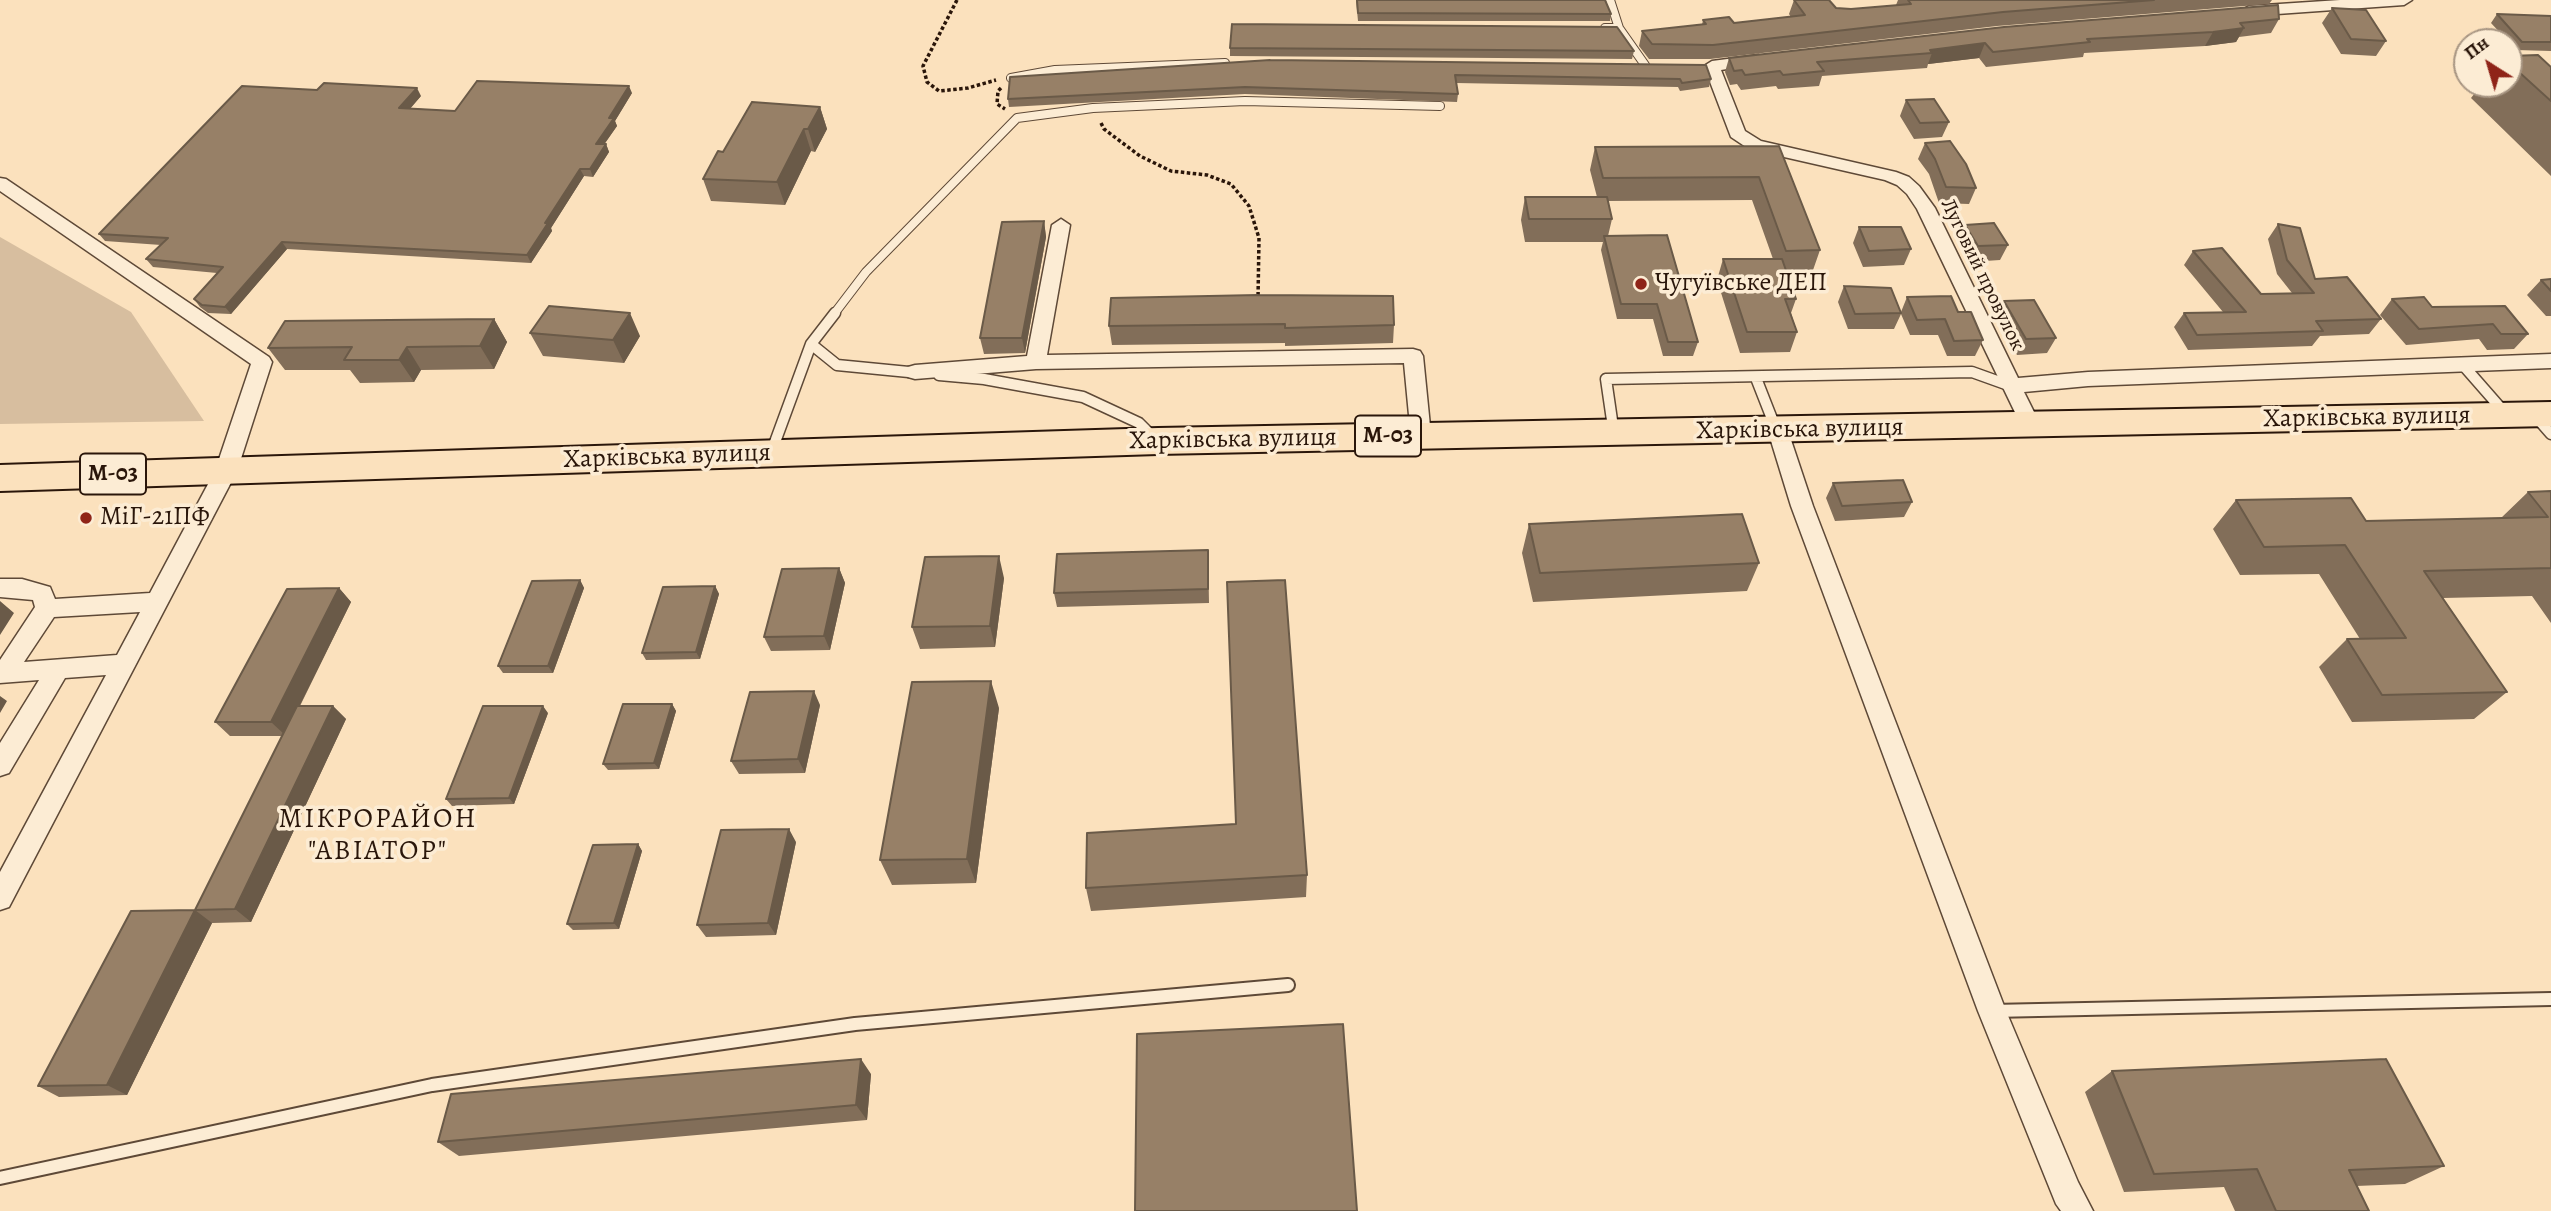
<!DOCTYPE html>
<meta charset="utf-8">
<style>
body{margin:0}
#map{position:relative;width:2551px;height:1211px;overflow:hidden;background:#fbe1bd;font-family:Alegreya,serif}
canvas{display:block}
.north{position:absolute;left:2453px;top:28px;width:70px;height:70px;box-sizing:border-box;background:#fcecd4;border:2px solid #a89683;border-radius:50%;rotate:323deg;font-size:19px;font-weight:700;line-height:28px;text-align:center;color:#2a160a}
.north::after{content:'';display:block;margin:auto;width:24px;height:32px;background:#8f2418;clip-path:polygon(50% 0,100% 100%,50% 72%,0 100%)}
</style>
<div id="map">
<canvas width="2551" height="1211"></canvas>
<div class="north">Пн</div>
</div>
<script>
const ctx = document.querySelector('canvas').getContext('2d');
ctx.lineJoin = 'round';
function paint(path, color) {
  ctx.fillStyle = color;
  ctx.fill(path, 'evenodd');
}
function poly(rows) {
  const path = new Path2D();
  for (const r of rows) {
    path.moveTo(r[0], r[1]);
    for (let i = 2; i < r.length; i += 2) path.lineTo(r[i], r[i + 1]);
  }
  return path;
}
function strokePath(path, color, width, dash) {
  ctx.strokeStyle = color;
  ctx.lineWidth = width;
  ctx.lineCap = dash ? 'butt' : 'round';
  ctx.setLineDash(dash || []);
  ctx.stroke(path);
}
function drawText(font, color, halo, rows, align = 'center') {
  ctx.font = font + ' Alegreya,serif';
  ctx.lineWidth = 7;
  ctx.setLineDash([]);
  ctx.textBaseline = 'middle';
  ctx.strokeStyle = halo;
  ctx.fillStyle = color;
  for (const [text, x, y, turn = 0] of rows) {
    ctx.save();
    ctx.translate(x, y);
    ctx.rotate((+turn || 0) * Math.PI / 180);
    ctx.textAlign = isNaN(turn) ? turn : align;
    if (halo) ctx.strokeText(text, 0, 0);
    ctx.fillText(text, 0, 0);
    ctx.restore();
  }
}
paint(poly([
 [0,237,131,312,204,421,0,424]
]), '#d7be9f');
const laneFar2 = poly([
 [1610,0,1619,28],
 [1605,28,1619,28,1645,65],
 [1011,78,1055,70,1225,63],
 [834,314,866,272,1017,118,1093,108,1245,101,1440,106]
]);
const laneFar1 = poly([
 [811,344,837,365,919,373],
 [2463,365,2505,413],
 [939,375,984,379,1083,397,1139,423,1154,438],
 [1756,378,1776,429],
 [2537,418,2551,434],
 [1614,434,1606,379,1972,372,2011,386],
 [771,453,811,344,835,313]
]);
const lane = poly([
 [1992,1011,2551,999],
 [0,1178,432,1085,855,1024,1288,985]
]);
const street = poly([
 [2340,0,2412,0,2404,5,2249,16,2241,11,2249,6,2340,0],
 [1758,55,1764,57,1766,60,1764,63,1721,70,1745,131,1761,141,1896,172,1909,177,1919,186,1935,208,2018,378,2088,372,2551,354,2551,368,2088,386,2024,392,2041,426,2038,431,2031,433,2024,431,1917,209,1907,194,1897,185,1885,180,1749,149,1731,137,1704,66,1712,61,1758,55],
 [0,178,6,179,269,357,272,362,237,471,9,907,0,910,0,872,106,675,65,678,9,773,0,776,0,743,39,680,0,683,0,660,35,607,33,600,0,597,0,579,22,579,50,587,55,599,150,593,215,471,251,364,0,191,0,178],
 [140,612,117,655,24,662,54,617,140,612],
 [1061,219,1070,225,1047,355,1413,349,1420,351,1423,356,1431,436,1428,441,1421,443,1414,441,1411,436,1404,363,1036,369,915,379,908,377,905,372,908,367,915,365,1027,356,1052,225,1061,219],
 [1778,424,1785,426,1788,431,1813,506,2006,1011,2078,1182,2093,1211,2061,1211,2056,1204,1978,1011,1791,506,1768,431,1771,426,1778,424]
]);
const highway = poly([
 [2551,402,2551,426,1158,454,0,491,0,465,1158,428,2551,402]
]);
strokePath(laneFar2, '#5e4937', 10);
strokePath(laneFar1, '#5e4937', 13);
strokePath(lane, '#5e4937', 16);
strokePath(street, '#5e4937', 3);
strokePath(highway, '#2a160a', 4);
strokePath(poly([
 [957,0,923,66,927,82,939,91,968,88,996,80],
 [1001,88,998,91,997,104,1005,109],
 [1101,123,1104,129,1140,156,1171,171,1207,175,1231,184,1249,206,1259,238,1258,299]
]), '#2a160a', 3.5, [3.5, 2.5]);
strokePath(laneFar2, '#fcecd4', 8);
strokePath(laneFar1, '#fcecd4', 10);
strokePath(lane, '#fcecd4', 12);
paint(street, '#fcecd4');
paint(highway, '#fbe1bd');
paint(poly([
 [1356,0,1605,0,1611,14,1610,21,1358,21],
 [1794,0,1836,8,1851,9,1896,5,1898,0,2272,0,2269,4,1997,26,1710,59,1649,59,1639,46,1642,31,1702,25,1703,20,1734,23,1791,17,1789,14],
 [2332,8,2386,41,2376,56,2341,54,2322,23],
 [2497,14,2551,16,2551,51,2516,50,2491,23],
 [2279,19,2271,33,2239,37,2236,42,2205,46,2084,53,2083,57,1986,67,1979,58,1928,64,1927,68,1822,76,1819,86,1778,89,1776,86,1741,90,1737,84,1730,85,1725,72,1729,58],
 [1230,48,1634,51,1632,59,1230,56],
 [2509,56,2551,67,2551,176,2471,98,2482,84,2509,84],
 [1270,60,1711,79,1709,87,1680,91,1678,87,1456,83,1458,94,1457,102,1245,94,1009,107,1008,99],
 [632,93,615,121,617,126,604,144,606,144,609,152,593,177,584,176,551,228,552,231,531,263,287,249,231,314,208,313,200,307,194,299,217,273,153,267,146,259,161,245,105,241,99,234,421,96,410,108,455,111],
 [1906,100,1949,122,1942,137,1914,139,1900,116],
 [820,107,827,129,815,152,811,151,785,205,711,201,703,179,723,152],
 [1925,143,1976,188,1969,204,1939,203,1929,174,1918,159],
 [1779,146,1820,250,1812,273,1787,273,1796,299,1791,313,1797,332,1790,352,1740,353,1717,280,1723,259,1773,259,1752,200,1608,201,1612,219,1608,236,1698,342,1693,356,1663,356,1653,319,1617,319,1601,250,1603,242,1525,242,1521,220,1525,197,1597,197,1590,170,1595,147],
 [1044,221,1046,237,1025,353,984,354,980,338],
 [2278,224,2315,279,2381,319,2369,334,2320,336,2312,346,2188,350,2174,327,2184,313,2223,312,2184,265,2193,251,2261,294,2292,293,2277,274,2268,239],
 [1965,225,2008,245,2000,260,1970,262,1958,241],
 [1859,227,1911,249,1904,265,1863,267,1853,243],
 [2551,279,2551,316,2546,316,2527,295,2541,280],
 [1844,286,1901,312,1907,297,1958,312,1983,340,1975,356,1947,356,1938,335,1910,335,1901,314,1894,329,1848,329,1838,302],
 [1111,298,1394,325,1393,343,1285,346,1285,343,1112,345,1109,326],
 [2392,299,2432,307,2528,334,2514,349,2487,350,2479,339,2406,345,2380,315],
 [2004,301,2056,338,2047,353,2017,355,1996,317],
 [494,319,507,342,494,369,421,370,414,382,360,383,350,370,285,370,268,348],
 [530,333,640,336,624,363,543,356],
 [1833,483,1912,502,1904,517,1835,521,1826,498],
 [2551,491,2551,623,2532,596,2443,598,2507,692,2474,719,2352,722,2319,667,2347,639,2360,639,2319,574,2240,575,2213,529,2236,500,2366,521,2501,518,2528,492],
 [1529,524,1759,563,1747,591,1533,602,1522,553],
 [1208,550,1209,603,1057,607,1054,593],
 [839,568,845,583,830,650,771,651,764,637],
 [1004,578,995,647,920,649,912,627],
 [580,580,584,588,553,673,503,673,498,666],
 [715,586,719,594,700,659,646,660,642,653],
 [339,588,351,602,300,706,333,706,346,719,251,922,212,923,127,1095,59,1097,38,1086,195,910,282,736,230,736,215,722],
 [672,704,676,711,659,769,608,770,603,764],
 [820,705,805,773,739,774,731,761],
 [999,708,976,883,892,885,880,860],
 [548,713,514,804,452,806,446,799],
 [796,842,776,935,706,937,697,925],
 [638,844,642,851,619,929,573,930,567,924],
 [1307,875,1306,897,1091,911,1086,888],
 [2112,1071,2444,1166,2405,1184,2356,1186,2369,1211,2235,1211,2224,1187,2124,1192,2085,1092],
 [871,1074,867,1120,459,1156,438,1142]
]), '#826e59');
paint(poly([
 [2244,28,2236,42,2205,46,2213,32],
 [1985,43,1979,58,1928,64,1932,53,1930,50],
 [629,86,632,93,615,121,617,126,599,152,596,144,609,118],
 [417,88,421,96,404,116,399,108],
 [820,107,827,129,815,152,808,129],
 [804,129,811,151,785,205,777,182],
 [606,144,609,152,593,177,590,169],
 [580,169,584,176,551,228,552,231,531,263,527,255,545,223],
 [1044,221,1046,237,1025,353,1022,338],
 [282,242,287,249,231,314,225,307],
 [630,313,640,336,624,363,613,340],
 [494,319,507,342,494,369,480,346],
 [407,347,421,370,414,382,399,360],
 [999,556,1004,578,995,647,990,626],
 [839,568,845,583,830,650,824,636],
 [580,580,584,588,553,673,548,666],
 [715,586,719,594,700,659,696,652],
 [339,588,351,602,285,735,271,722],
 [0,601,14,613,0,635],
 [991,681,999,708,976,883,967,859],
 [814,691,820,705,805,773,798,759],
 [0,696,7,701,0,713],
 [672,704,676,711,659,769,654,763],
 [333,706,346,719,251,922,235,909],
 [543,706,548,713,514,804,509,798],
 [789,829,796,842,776,935,768,923],
 [638,844,642,851,619,929,614,923],
 [195,910,212,923,127,1095,107,1085],
 [861,1059,871,1074,867,1120,856,1105]
]), '#6a5a48');
const building = poly([
 [1357,0,1605,0,1611,14,1358,13,1357,0],
 [1794,0,1829,0,1836,8,1851,9,1911,4,1908,0,2154,0,2003,12,1713,45,1652,44,1642,31,1706,24,1703,20,1729,17,1734,23,1805,15,1794,0],
 [2278,5,2279,19,2240,23,2244,28,2213,32,2087,39,2090,42,1993,52,1985,43,1930,50,1932,53,1817,62,1824,71,1783,75,1780,71,1745,75,1742,70,1734,71,1729,58,2004,27,2278,5],
 [2332,8,2366,10,2386,41,2351,39,2332,8],
 [2497,14,2551,16,2551,42,2522,42,2497,14],
 [1232,24,1617,27,1634,51,1230,48,1232,24],
 [2538,55,2551,67,2551,101,2509,63,2509,56,2538,55],
 [1270,60,1706,65,1711,79,1682,83,1680,79,1455,75,1458,94,1245,87,1008,99,1010,77,1270,60],
 [477,81,629,86,609,118,614,118,596,144,606,144,590,169,580,169,545,223,548,223,527,255,282,242,225,307,202,305,194,299,223,267,146,259,168,238,99,234,242,86,317,90,324,83,417,88,399,108,455,111,477,81],
 [1934,99,1949,122,1920,123,1906,100,1934,99],
 [752,102,820,107,808,129,804,129,777,182,703,179,718,151,723,152,752,102],
 [1950,141,1966,164,1976,188,1946,187,1935,159,1925,143,1950,141],
 [1779,146,1820,250,1786,251,1759,177,1603,178,1595,147,1779,146],
 [1525,197,1607,197,1612,219,1529,219,1525,197],
 [1044,221,1022,338,980,338,1002,222,1044,221],
 [1994,223,2008,245,1978,246,1965,225,1994,223],
 [2278,224,2300,228,2315,279,2347,277,2381,319,2316,321,2323,331,2197,335,2184,313,2246,312,2193,251,2222,248,2261,294,2314,293,2287,260,2278,224],
 [1859,227,1901,227,1911,249,1869,251,1859,227],
 [1667,235,1698,342,1668,342,1657,304,1621,304,1604,236,1667,235],
 [1723,259,1782,259,1796,299,1785,299,1797,332,1747,332,1723,259],
 [2551,279,2551,291,2541,280,2551,279],
 [1844,286,1891,288,1901,313,1855,314,1844,286],
 [1258,295,1393,296,1394,325,1285,328,1285,324,1109,326,1111,298,1258,295],
 [1951,296,1958,312,1971,312,1983,340,1954,341,1945,319,1917,320,1907,297,1951,296],
 [2424,297,2432,307,2505,306,2528,334,2501,334,2493,324,2419,329,2392,299,2424,297],
 [2034,300,2056,338,2026,339,2004,301,2034,300],
 [549,306,630,313,613,340,530,333,549,306],
 [494,319,480,346,407,347,399,360,344,360,352,347,268,348,285,321,494,319],
 [1903,480,1912,502,1842,506,1833,483,1903,480],
 [2551,491,2551,568,2424,571,2507,692,2382,695,2347,639,2406,638,2345,545,2264,547,2236,500,2351,498,2366,521,2548,517,2528,492,2551,491],
 [1742,514,1759,563,1540,573,1529,524,1742,514],
 [1208,550,1208,589,1054,593,1057,554,1208,550],
 [999,556,990,626,912,627,925,557,999,556],
 [839,568,824,636,764,637,782,569,839,568],
 [580,580,548,666,498,666,532,581,580,580],
 [1285,580,1307,875,1086,888,1087,833,1236,824,1227,582,1285,580],
 [715,586,696,652,642,653,663,587,715,586],
 [339,588,271,722,215,722,287,589,339,588],
 [991,681,967,859,880,860,912,682,991,681],
 [814,691,798,759,731,761,750,692,814,691],
 [623,704,672,704,654,763,603,764,623,704],
 [297,706,333,706,235,909,195,910,297,706],
 [483,706,543,706,509,798,446,799,483,706],
 [789,829,768,923,697,925,721,830,789,829],
 [638,844,614,923,567,924,593,845,638,844],
 [195,910,107,1085,38,1086,131,911,195,910],
 [1343,1024,1357,1211,1135,1211,1137,1034,1343,1024],
 [861,1059,856,1105,438,1142,451,1094,861,1059],
 [2386,1059,2444,1166,2349,1170,2369,1211,2276,1211,2257,1169,2154,1174,2112,1071,2386,1059]
]);
paint(building, '#978067');
strokePath(building, '#6a5a48', 2);
for (const [x, y, r, color] of [
 [1641,284,7,"#8f2418"],
 [86,518,7,"#8f2418"]
]) {
  const dot = new Path2D();
  dot.arc(x, y, r, 0, 2 * Math.PI);
  ctx.fillStyle = color;
  ctx.fill(dot);
  strokePath(dot, '#fcecd4', 2.5);
}
drawText('21px', '#2a160a', '#fcecd4', [
 ["Луговий провулок",1982,275,64]
]);
for (const [x, y, w] of [
 [1388,436,66],
 [113,474,66]
]) {
  const box = new Path2D();
  box.roundRect(x - w / 2, y - 20.5, w, 41, 5);
  ctx.fillStyle = '#fcecd4';
  ctx.fill(box);
  strokePath(box, '#2a160a', 2);
}
drawText('bold 24px', '#2a160a', null, [
 ["М-03",1388,436],
 ["М-03",113,474]
]);
drawText('26px', '#2a160a', '#fcecd4', [
 ["Чугуївське ДЕП",1655,284],
 ["МіГ-21ПФ",100,518]
], 'left');
drawText('26px', '#2a160a', '#fcecd4', [
 ["Харківська вулиця",2367,418,-1],
 ["Харківська вулиця",1800,430,-1],
 ["Харківська вулиця",1233,440,-1],
 ["Харківська вулиця",667,457,-2]
]);
ctx.letterSpacing = '2px';
drawText('28px', '#2a160a', '#fcecd4', [
 ["МІКРОРАЙОН",378,820],
 ["\"АВІАТОР\"",378,852]
]);
ctx.letterSpacing = '0px';
</script>
